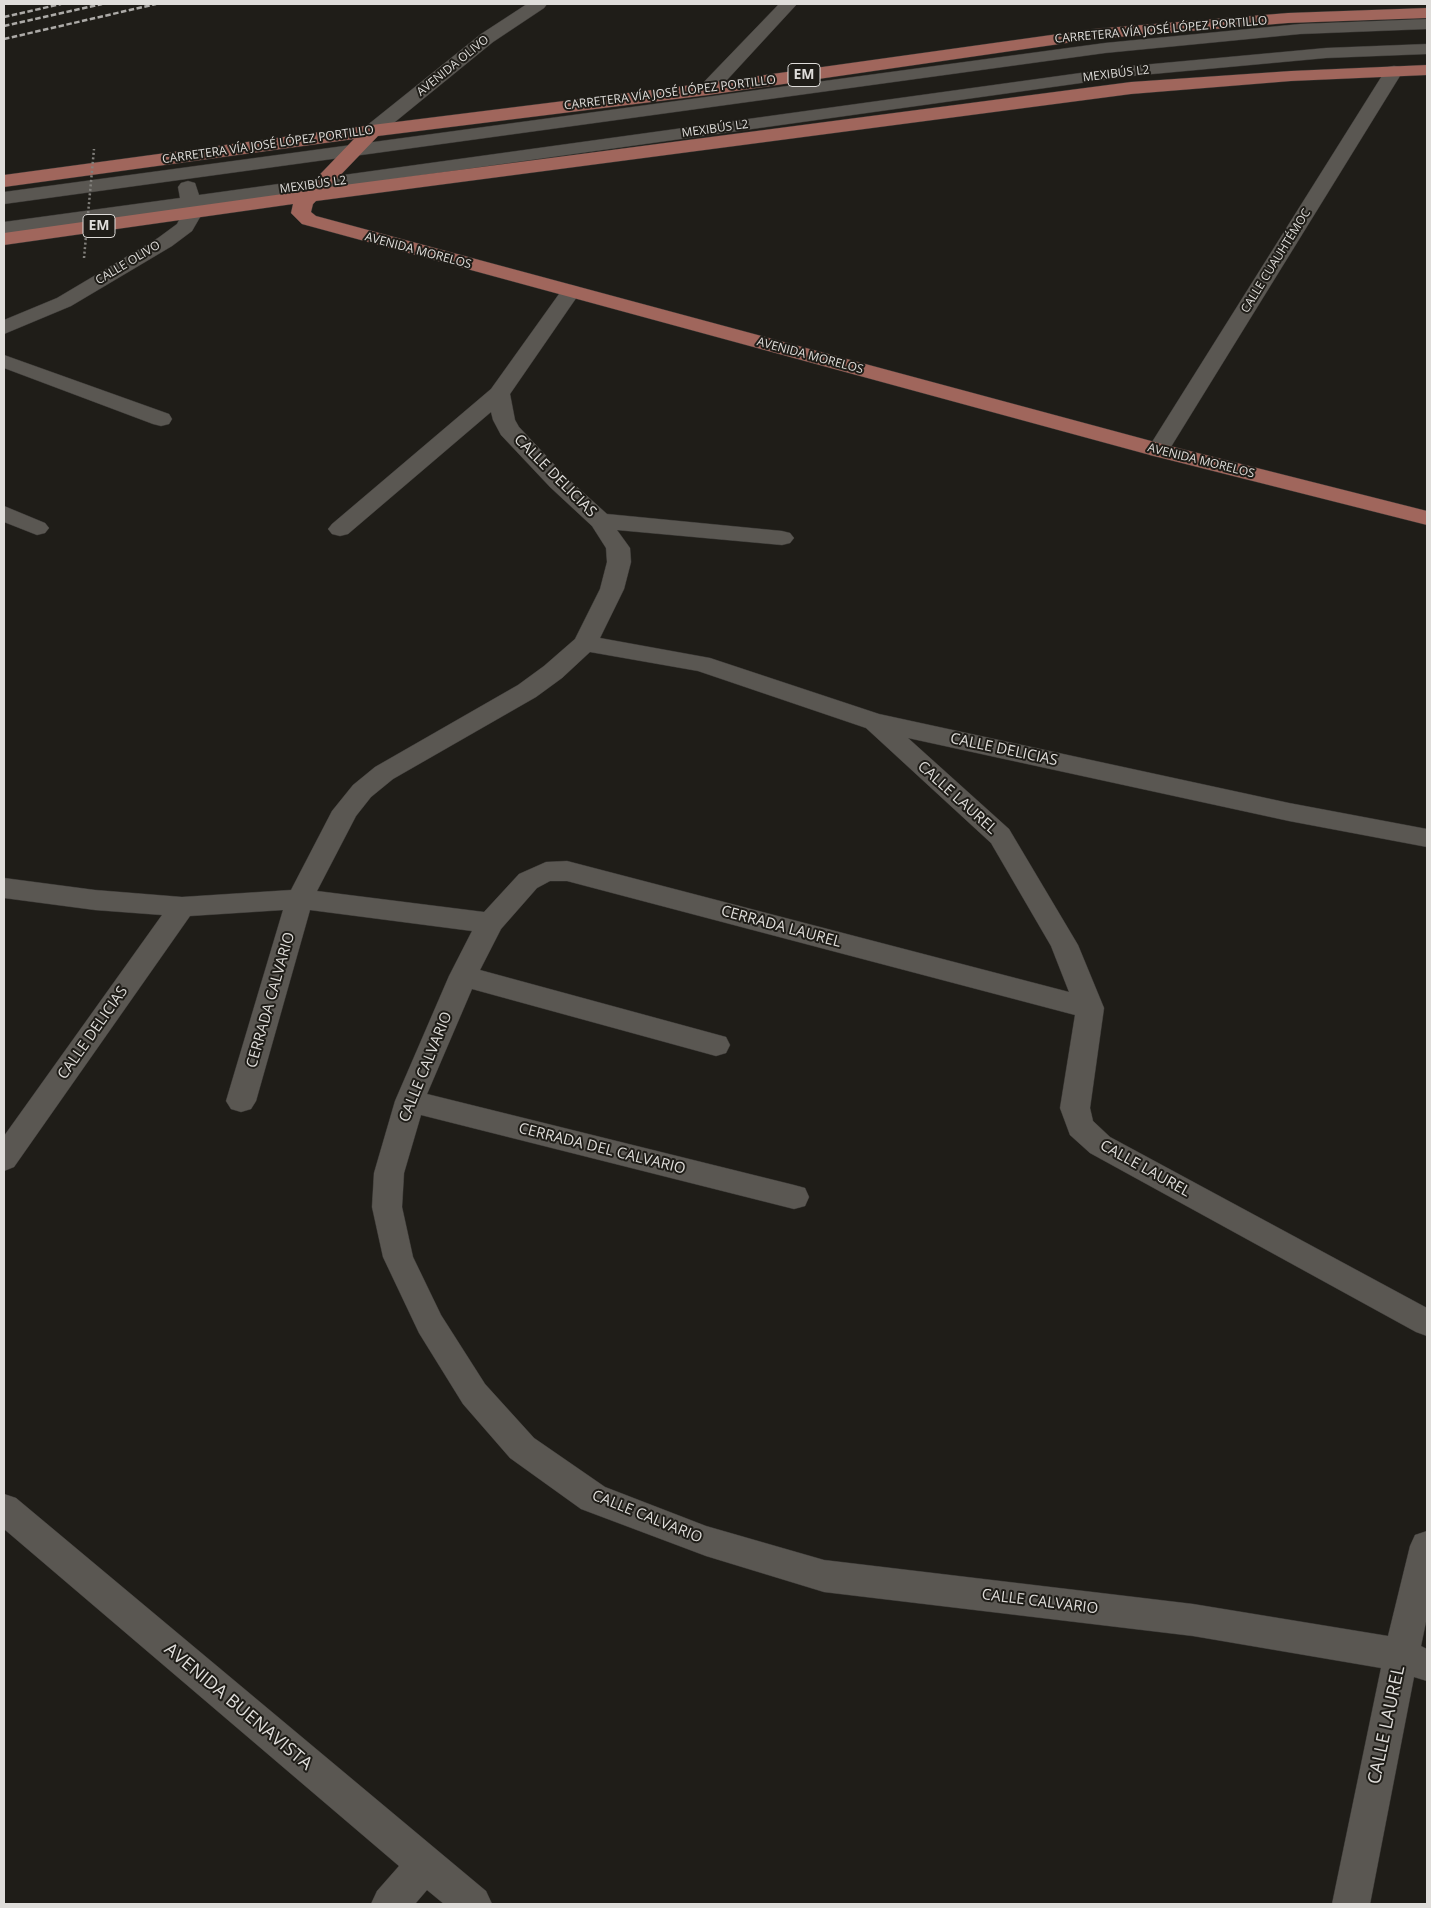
<!DOCTYPE html>
<meta charset="utf-8">
<style>
body{margin:0}
#map{position:relative;width:1431px;height:1908px;overflow:hidden;background:#1f1d18;font-family:"Open Sans",sans-serif}
canvas{display:block}
.frame{position:absolute;inset:0;border:5px solid #dfddda;pointer-events:none}
</style>
<div id="map">
<canvas width="1431" height="1908"></canvas>
<div class="frame"></div>
</div>
<script>
const ctx = document.querySelector('canvas').getContext('2d');
ctx.lineJoin = 'round';
function poly(rows) {
  const path = new Path2D();
  for (const r of rows) {
    path.moveTo(r[0], r[1]);
    for (let i = 2; i < r.length; i += 2) path.lineTo(r[i], r[i + 1]);
  }
  return path;
}
function strokePath(path, color, width, dash) {
  ctx.strokeStyle = color;
  ctx.lineWidth = width;
  ctx.lineCap = dash ? 'butt' : 'round';
  ctx.setLineDash(dash || []);
  ctx.stroke(path);
}
function paint(path, color) {
  ctx.fillStyle = color;
  ctx.fill(path, 'evenodd');
}
function drawText(font, color, halo, rows, align = 'center') {
  ctx.font = font + ' "Open Sans",sans-serif';
  ctx.lineWidth = 4;
  ctx.setLineDash([]);
  ctx.textBaseline = 'middle';
  ctx.strokeStyle = halo;
  ctx.fillStyle = color;
  for (const [text, x, y, turn = 0] of rows) {
    ctx.save();
    ctx.translate(x, y);
    ctx.rotate((+turn || 0) * Math.PI / 180);
    ctx.textAlign = isNaN(turn) ? turn : align;
    if (halo) ctx.strokeText(text, 0, 0);
    ctx.fillText(text, 0, 0);
    ctx.restore();
  }
}
const minor = poly([
 [527,4,547,4,544,8,493,42,379,135,372,137,365,135,363,131,365,127,481,34,527,4],
 [779,4,797,4,715,93,708,95,701,93,699,89,701,85,779,4],
 [1427,19,1427,29,1300,34,1105,53,4,204,4,192,1105,43,1300,24,1427,19],
 [1427,44,1427,54,1326,58,1131,76,202,206,203,212,192,231,172,246,71,306,4,334,4,320,57,298,158,238,177,224,183,212,183,209,4,234,4,222,180,198,178,187,181,183,188,181,195,183,199,195,1131,66,1326,48,1427,44],
 [1394,66,1400,67,1403,71,1169,450,1166,455,1158,457,1150,455,1147,450,1385,71,1388,67,1394,66],
 [571,285,578,287,581,291,510,394,515,420,519,427,566,477,607,514,782,531,790,533,794,538,790,543,782,545,617,530,630,548,631,562,624,589,600,638,710,658,879,714,1289,803,1427,829,1427,847,1289,821,908,738,1009,829,1078,945,1104,1008,1090,1108,1093,1121,1110,1137,1427,1308,1427,1336,1416,1332,1090,1153,1070,1135,1060,1108,1075,1015,567,881,550,881,537,888,501,929,480,970,726,1037,730,1045,726,1053,716,1056,472,989,427,1094,794,1185,805,1188,809,1197,805,1206,794,1209,421,1115,404,1173,402,1207,413,1257,441,1315,485,1384,534,1438,605,1487,706,1526,824,1560,1193,1604,1388,1636,1410,1546,1415,1535,1427,1531,1427,1617,1421,1646,1427,1649,1427,1681,1414,1677,1370,1904,1332,1904,1381,1668,1193,1636,824,1592,706,1556,581,1509,510,1458,463,1404,419,1333,383,1257,372,1207,374,1173,395,1101,449,976,472,931,310,910,256,1101,251,1109,241,1112,231,1109,226,1101,283,910,190,916,14,1167,4,1171,4,1136,162,915,95,910,4,898,4,878,95,890,182,897,291,890,332,811,353,785,375,767,518,685,544,666,575,639,600,589,607,562,606,548,592,526,550,487,501,435,493,420,491,412,348,534,340,536,332,534,328,529,332,524,491,389,564,287,571,285],
 [590,652,698,671,866,728,991,843,1051,946,1069,992,567,861,546,862,519,874,484,912,317,891,356,816,371,797,393,779,536,697,562,678,590,652],
 [4,355,169,414,172,419,169,424,161,426,153,424,4,368,4,355],
 [4,506,45,523,49,528,45,533,37,535,4,522,4,506],
 [4,1494,16,1498,486,1891,492,1904,444,1904,427,1890,415,1904,371,1904,377,1891,399,1866,4,1529,4,1494]
]);
const major = poly([
 [1427,8,1427,18,1288,23,1094,39,708,95,378,136,329,187,1131,82,1291,71,1427,65,1427,75,1291,81,1131,94,316,201,313,204,311,212,316,216,1166,445,1427,511,1427,525,1150,455,302,224,291,213,293,204,4,245,4,233,304,191,354,139,4,187,4,175,372,125,708,83,1094,29,1288,13,1427,8]
]);
strokePath(minor, '#383633', 1);
strokePath(major, '#383633', 1);
paint(minor, '#5a5752');
paint(major, '#a0665c');
strokePath(poly([
 [4,17,61,4],
 [4,26,102,4],
 [4,39,156,4]
]), '#acaaa7', 2.5, [5.5, 2.5]);
strokePath(poly([
 [84,258,94,149]
]), '#82807c', 2.5, [2, 2.5]);
drawText('12px', '#dfddda', '#1f1d18', [
 ["CARRETERA VÍA JOSÉ LÓPEZ PORTILLO",1161,30,-5],
 ["AVENIDA OLIVO",453,66,-39],
 ["MEXIBÚS L2",1116,74,-7],
 ["CARRETERA VÍA JOSÉ LÓPEZ PORTILLO",670,93,-7],
 ["MEXIBÚS L2",715,129,-8],
 ["CARRETERA VÍA JOSÉ LÓPEZ PORTILLO",268,145,-8],
 ["MEXIBÚS L2",313,185,-8],
 ["AVENIDA MORELOS",418,251,15],
 ["CALLE CUAUHTÉMOC",1276,261,-58],
 ["CALLE OLIVO",128,263,-31],
 ["AVENIDA MORELOS",810,356,15],
 ["AVENIDA MORELOS",1201,461,14]
]);
for (const [x, y, w] of [
 [804,75,32],
 [99,226,32]
]) {
  const box = new Path2D();
  box.roundRect(x - w / 2, y - 11.5, w, 23, 4);
  ctx.fillStyle = '#1f1d18';
  ctx.fill(box);
  strokePath(box, '#dfddda', 1);
}
drawText('bold 14px', '#dfddda', null, [
 ["EM",804,75],
 ["EM",99,226]
]);
drawText('15px', '#dfddda', '#1f1d18', [
 ["CALLE DELICIAS",555,476,45],
 ["CALLE DELICIAS",1004,750,12],
 ["CALLE LAUREL",957,798,42],
 ["CERRADA LAUREL",781,927,15],
 ["CERRADA CALVARIO",271,1000,-74],
 ["CALLE DELICIAS",93,1033,-55],
 ["CALLE CALVARIO",426,1067,-68],
 ["CERRADA DEL CALVARIO",602,1149,14],
 ["CALLE LAUREL",1145,1169,29],
 ["CALLE CALVARIO",647,1517,22],
 ["CALLE CALVARIO",1040,1602,7]
]);
drawText('18px', '#dfddda', '#1f1d18', [
 ["AVENIDA BUENAVISTA",238,1707,40],
 ["CALLE LAUREL",1387,1725,-78]
]);
</script>
